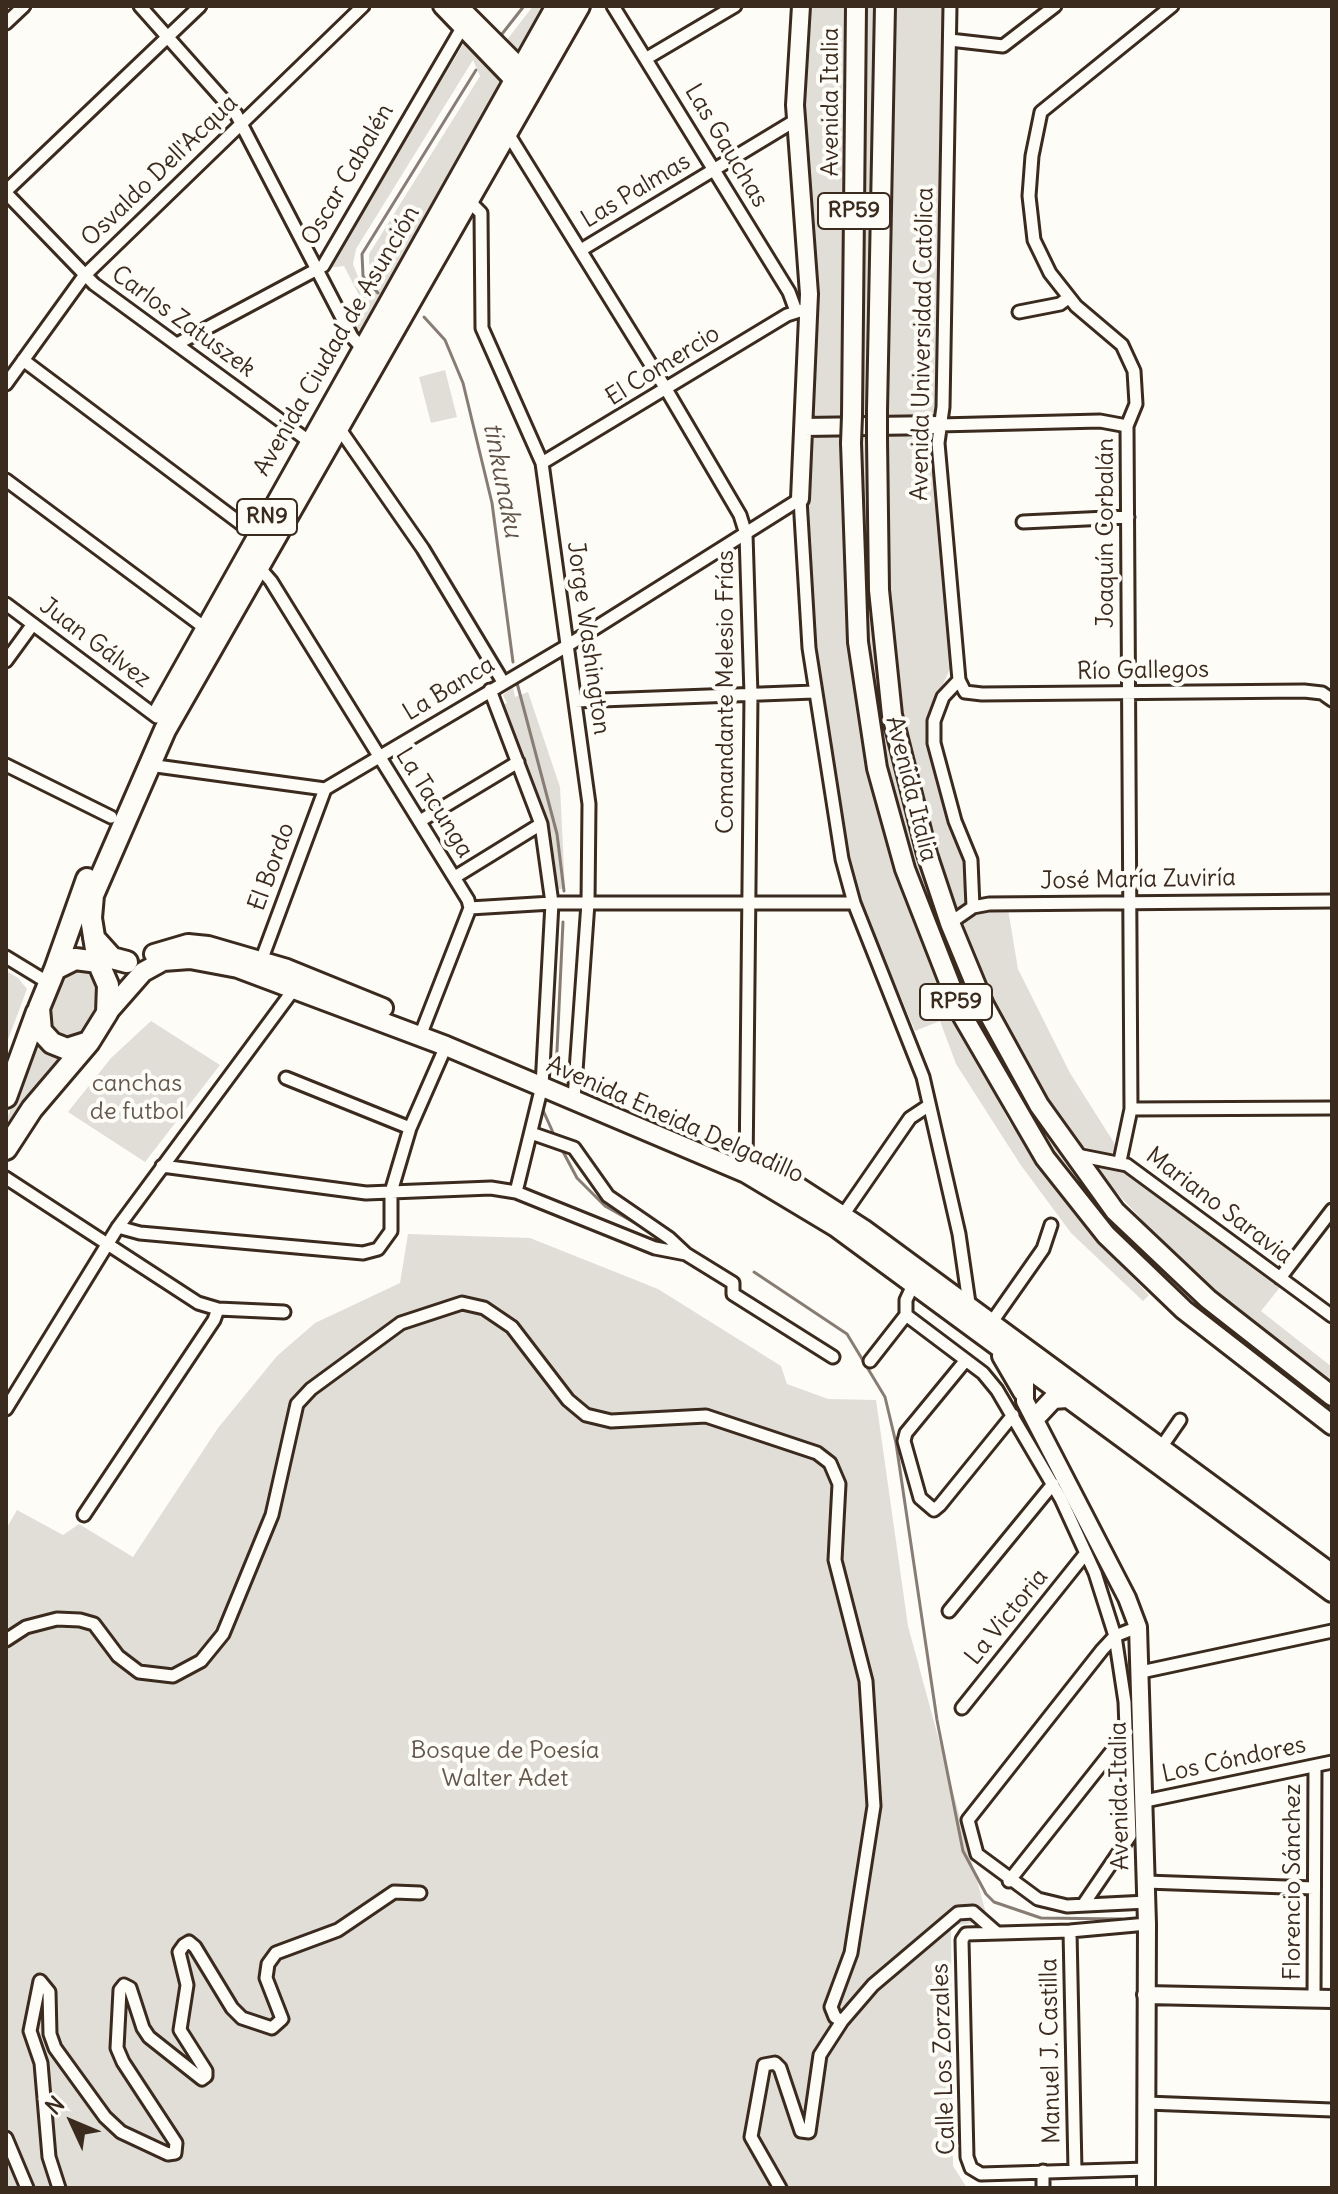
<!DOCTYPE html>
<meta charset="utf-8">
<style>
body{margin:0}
#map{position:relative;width:1338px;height:2194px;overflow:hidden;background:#fdfcf7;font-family:Delius,sans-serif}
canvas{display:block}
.frame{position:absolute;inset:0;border:8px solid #3b2a1e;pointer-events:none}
.north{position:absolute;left:32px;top:2082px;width:80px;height:80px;-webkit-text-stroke:6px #fdfcf7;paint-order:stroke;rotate:314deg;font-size:22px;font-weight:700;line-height:32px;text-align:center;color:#3b2a1e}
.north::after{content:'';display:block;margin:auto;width:28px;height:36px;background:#3b2a1e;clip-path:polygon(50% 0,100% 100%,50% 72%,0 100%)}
</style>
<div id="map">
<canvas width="1338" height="2194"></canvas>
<div class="frame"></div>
<div class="north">N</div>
</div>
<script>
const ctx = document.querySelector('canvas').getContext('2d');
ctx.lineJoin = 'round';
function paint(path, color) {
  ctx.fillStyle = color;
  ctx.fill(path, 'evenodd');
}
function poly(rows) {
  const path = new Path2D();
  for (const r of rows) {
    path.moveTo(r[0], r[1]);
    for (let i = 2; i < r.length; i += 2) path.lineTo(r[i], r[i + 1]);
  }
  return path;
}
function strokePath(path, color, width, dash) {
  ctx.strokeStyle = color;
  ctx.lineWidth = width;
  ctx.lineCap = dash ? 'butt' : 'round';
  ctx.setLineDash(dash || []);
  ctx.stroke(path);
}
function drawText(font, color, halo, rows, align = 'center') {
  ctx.font = font + ' Delius,sans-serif';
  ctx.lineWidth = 8;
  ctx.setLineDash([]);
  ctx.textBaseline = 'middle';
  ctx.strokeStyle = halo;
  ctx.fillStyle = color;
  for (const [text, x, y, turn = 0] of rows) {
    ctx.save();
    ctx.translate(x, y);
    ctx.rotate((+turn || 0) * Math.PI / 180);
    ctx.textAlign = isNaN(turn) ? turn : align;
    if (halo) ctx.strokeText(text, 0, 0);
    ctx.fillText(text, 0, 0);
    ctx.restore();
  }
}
paint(poly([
 [533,6,548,6,526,47,511,51,503,45],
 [806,6,850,6,843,420,814,418,810,413,815,308,812,217,800,126],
 [864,6,876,6,871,586,877,663,892,751,954,953,1088,1186,1332,1403,1332,1420,1133,1257,1054,1163,975,1027,912,874,874,726,858,550],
 [890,6,946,6,940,400,934,413,922,418,887,421],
 [464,43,503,81,504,89,363,331,358,330,354,328,368,304,360,297,344,266,328,268],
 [473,60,480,76,369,254,369,264,383,279,373,296,358,277,353,264,356,249],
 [445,370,457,417,431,423,419,377],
 [885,432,933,433,937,503,955,657,936,701,929,739,941,789,965,861,970,894,966,908,956,910,951,905,913,776,900,703,886,592],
 [818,433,845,434,845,554,856,708,879,811,903,896,939,983,1008,1120,1094,1238,1149,1295,1143,1301,1071,1233,1020,1164,956,1064,940,1021,915,1031,856,890,843,848,806,588,803,530,808,442],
 [513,687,515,697,528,692,560,787,565,889,558,889,551,831,500,706,507,703,503,695],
 [1008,909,1018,969,1070,1073,1118,1149,1110,1154,1077,1145,1061,1126,1013,1043,976,964,964,934,965,919,979,911],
 [78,967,95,976,100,987,98,1004,82,1033,67,1041,54,1035,47,1026,49,997,65,973],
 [6,971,18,978,27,989,6,1045],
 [151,1021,220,1065,145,1162,68,1112,111,1058],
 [36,1030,72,1055,6,1138,6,1123],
 [1088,1162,1122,1168,1281,1286,1261,1311,1332,1367,1332,1386,1264,1335,1190,1271],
 [408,1234,530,1238,658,1289,781,1366,787,1384,828,1399,876,1400,908,1626,988,1921,951,1926,953,2166,967,2188,6,2188,6,1529,17,1510,63,1535,79,1524,133,1557,218,1428,277,1356,315,1323,400,1283]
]), '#e1ded7');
strokePath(poly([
 [502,34,524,6],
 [378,293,363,276,362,254,476,70],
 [424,317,445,340,463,383,492,503,513,662],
 [517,683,557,834,564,891],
 [556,1072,563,922],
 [542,1108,555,1137],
 [560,1146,577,1178,605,1206,651,1232],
 [694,1267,712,1276],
 [754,1272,847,1334,885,1397,896,1443,937,1720,963,1851,986,1894,994,1902,1041,1918,1121,1919]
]), '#887d74', 3);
const street = poly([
 [140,6,236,114,352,337,364,350],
 [613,6,789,292,796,311],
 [950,6,943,407,938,443,959,680,943,697,934,721,934,743,955,821,971,860,973,907],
 [6,23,24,6],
 [950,40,1003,46,1055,6],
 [647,58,735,6],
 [507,132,666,389,740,515,746,534,751,695,746,1173],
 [6,191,200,6],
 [6,193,94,284,310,442],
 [469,201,481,213,482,328,542,463,589,804,588,903,574,1099],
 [581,250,796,120],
 [1019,312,1060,304,1068,298],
 [177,344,323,266,462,28],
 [23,360,256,535],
 [6,384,84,276,363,6],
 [939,425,1100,421,1127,426],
 [339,428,423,549,503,682],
 [542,463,787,315,803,310],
 [6,480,205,628],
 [800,499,809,648,842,859,854,903,923,1077,959,1234,970,1310],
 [1023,522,1128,517],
 [258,566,271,581,468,900,470,908,420,1036],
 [6,604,157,717],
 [6,661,33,624],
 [959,680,965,692,982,694,1304,691,1322,693,1332,700],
 [490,690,541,824,552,903,542,1086,516,1192],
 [575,701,814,692],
 [6,765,111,817],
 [149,765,325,789,565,647,800,499],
 [420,821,518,762],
 [455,877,541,824],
 [470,908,552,903,854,903],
 [950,923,973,907,989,904,1332,901],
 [6,957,47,982],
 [261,961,325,789],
 [286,1078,410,1128],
 [1131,1109,1332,1108],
 [531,1133,574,1148,608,1196,669,1238,685,1253],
 [1072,1154,1127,1165,1332,1316],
 [1120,1161,1131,1109,1127,426,1136,404,1134,371,1122,345,1076,306,1050,273,1034,240,1029,196,1032,156,1041,112,1172,6],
 [162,1166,366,1193,491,1188,516,1192,655,1248,686,1254,733,1283,733,1294,833,1357],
 [6,1178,198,1303,218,1309,284,1312],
 [843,1215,910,1118,928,1106],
 [118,1227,140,1233,363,1253,378,1249,391,1231,391,1192,410,1128,446,1046],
 [1280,1278,1332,1210],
 [906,1315,983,1373,997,1390,1061,1499,1095,1573,1115,1636,1125,1702,1130,1836,1083,1905],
 [989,1326,1043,1249,1051,1225],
 [966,1360,906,1433,904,1441,920,1498,934,1510,940,1505,1013,1415],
 [870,1361,906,1315,906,1300,913,1285],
 [6,1409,118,1227,297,985],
 [1160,1449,1180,1420],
 [84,1515,214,1320,218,1309],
 [949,1611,1053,1484],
 [1138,1627,1115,1636,1102,1650,968,1820,977,1854,1038,1899,1067,1906,1147,1902],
 [6,1640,26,1627,57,1619,80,1620,94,1624,118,1656,139,1672,173,1676,201,1661,223,1634,272,1515,297,1404,311,1389,401,1323,462,1303,484,1308,512,1327,568,1400,586,1415,611,1421,706,1416,817,1453,830,1463,839,1484,835,1560,866,1681,874,1806,851,1953,831,2007,835,2017,842,2021],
 [1141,1672,1332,1631],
 [962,1708,1086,1553],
 [1145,1801,1332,1762],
 [1009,1881,1127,1732],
 [1146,1882,1314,1888],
 [1070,1931,1075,2170],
 [1314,1998,1315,1766],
 [1146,2103,1332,2110],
 [6,2138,27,2188],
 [1147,2169,981,2174,971,2168,967,2157,962,1940,966,1934,1070,1931,1147,1924],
 [1043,2171,1043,2188],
 [59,2188,49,2157,41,2063,30,2031,40,1981,49,1992,50,2034,55,2048,105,2117,121,2132,168,2154,175,2153,176,2143,123,2062,117,2048,120,1990,124,1985,130,1988,143,2028,149,2037,202,2079,206,2076,206,2071,180,2030,187,1985,179,1952,184,1945,189,1942,195,1947,232,2008,242,2018,272,2028,282,2019,266,1978,268,1964,276,1953,338,1930,394,1892,420,1893],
 [780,2188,751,2137,764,2065,775,2063,780,2068,801,2131,809,2132,820,2055,842,2021,873,1985,958,1913,973,1912,997,1933]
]);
const secondary = poly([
 [442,6,521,88],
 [459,6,528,75],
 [804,427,939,425],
 [800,499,809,294,795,105,801,6],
 [1025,1381,1025,1401,1127,1598,1138,1627,1147,1924,1146,2188],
 [1146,1995,1332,1999]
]);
const primary = poly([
 [877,410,885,6],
 [852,416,856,6],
 [877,439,879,590,892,715,927,854,950,923,984,1005,1039,1105,1115,1211,1208,1299,1332,1396],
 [851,443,858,642,877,768,905,869,962,1015,1045,1158,1106,1235,1184,1310,1332,1425],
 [154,954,188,944,208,946,287,969,383,1008],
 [107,1013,143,972,163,961,190,959,238,968,446,1046,746,1173,836,1227,1332,1592],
 [757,1166,798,1187,863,1229,1332,1574],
 [1002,1356,1023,1392],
 [1039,1414,1053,1399,1067,1398]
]);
const highway = poly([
 [161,710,557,6],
 [94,938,112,958,127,962],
 [55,969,87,879],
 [89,1042,67,1049,52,1043,41,1031,39,1008,55,969,75,959,98,962],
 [6,1097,37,1012],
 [6,1149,32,1109,89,1042,107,1013,108,985,98,962,91,918,93,895,165,730,579,6]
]);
strokePath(street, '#3b2a1e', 17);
strokePath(secondary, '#3b2a1e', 22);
strokePath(primary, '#3b2a1e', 24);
strokePath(highway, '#3b2a1e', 26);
strokePath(street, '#fdfcf7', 11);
strokePath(secondary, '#fdfcf7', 16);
strokePath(primary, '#fdfcf7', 18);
strokePath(highway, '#fdfcf7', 20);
const primaryBridge = poly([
 [877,439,877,410],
 [851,443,852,416]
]);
strokePath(primaryBridge, '#3b2a1e', 24, []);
strokePath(primaryBridge, '#fdfcf7', 18);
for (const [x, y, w] of [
 [854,211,72],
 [267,517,60],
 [956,1002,72]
]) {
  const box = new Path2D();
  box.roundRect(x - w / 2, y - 18, w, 36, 6);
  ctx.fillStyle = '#fdfcf7';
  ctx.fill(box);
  strokePath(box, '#3b2a1e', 2);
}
drawText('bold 22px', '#3b2a1e', null, [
 ["RP59",854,211],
 ["RN9",267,517],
 ["RP59",956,1002]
]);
drawText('24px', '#3b2a1e', '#fdfcf7', [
 ["Avenida Italia",831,102,-90],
 ["Las Gauchas",726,146,59],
 ["Osvaldo Dell'Acqua",160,171,-44],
 ["Oscar Cabalén",348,175,-60],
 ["Las Palmas",636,191,-31],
 ["Carlos Zatuszek",183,322,36],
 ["Avenida Ciudad de Asunción",337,341,-60],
 ["Avenida Universidad Católica",923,344,-89],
 ["El Comercio",663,366,-32],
 ["Joaquín Corbalán",1106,533,-90],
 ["Jorge Washington",588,638,82],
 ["Juan Gálvez",95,643,37],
 ["Río Gallegos",1143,671,-1],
 ["La Banca",449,689,-31],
 ["Comandante Melesio Frías",726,692,-90],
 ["Avenida Italia",911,789,76],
 ["La Tacunga",434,803,58],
 ["El Bordo",272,867,-70],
 ["José María Zuviría",1138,880,-1],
 ["Avenida Eneida Delgadillo",675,1120,24],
 ["Mariano Saravia",1219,1206,37],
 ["La Victoria",1007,1617,-51],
 ["Los Cóndores",1234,1760,-12],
 ["Avenida Italia",1120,1796,-91],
 ["Florencio Sánchez",1293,1882,-90],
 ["Manuel J. Castilla",1051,2051,-91],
 ["Calle Los Zorzales",944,2059,-92]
]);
drawText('24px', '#64574c', '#fdfcf7', [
 ["canchas",137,1084],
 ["de futbol",137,1112],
 ["Bosque de Poesía",505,1751],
 ["Walter Adet",505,1779]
]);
drawText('italic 26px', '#615349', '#fdfcf7', [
 ["tinkunaku",502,480,79]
]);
</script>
